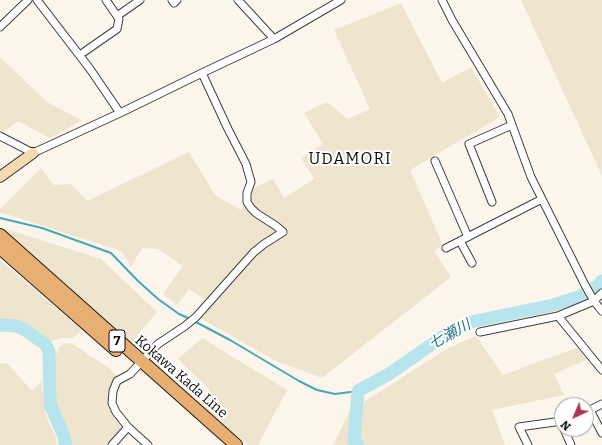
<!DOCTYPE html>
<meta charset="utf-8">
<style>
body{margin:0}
#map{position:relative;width:602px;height:445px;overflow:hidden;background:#fcf5eb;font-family:Bitter,serif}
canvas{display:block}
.north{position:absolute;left:554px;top:397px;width:40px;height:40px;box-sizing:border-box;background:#fff;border:1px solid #9d9d9d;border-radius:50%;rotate:224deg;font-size:11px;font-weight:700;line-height:16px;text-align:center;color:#0b0b0b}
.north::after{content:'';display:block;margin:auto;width:14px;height:18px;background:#a83555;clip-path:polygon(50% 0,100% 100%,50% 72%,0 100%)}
</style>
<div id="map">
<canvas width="602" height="445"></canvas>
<div class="north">N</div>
</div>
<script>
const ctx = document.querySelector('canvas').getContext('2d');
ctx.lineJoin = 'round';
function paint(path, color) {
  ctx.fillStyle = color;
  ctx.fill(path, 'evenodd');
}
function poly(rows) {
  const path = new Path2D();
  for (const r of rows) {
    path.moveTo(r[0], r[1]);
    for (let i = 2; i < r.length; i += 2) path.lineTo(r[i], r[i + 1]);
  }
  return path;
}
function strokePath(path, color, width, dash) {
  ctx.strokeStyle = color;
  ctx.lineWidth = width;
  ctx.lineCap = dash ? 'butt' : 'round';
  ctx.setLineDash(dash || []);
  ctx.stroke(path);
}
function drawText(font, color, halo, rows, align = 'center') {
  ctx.font = font + ' Bitter,"Noto Sans JP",serif';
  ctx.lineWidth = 4;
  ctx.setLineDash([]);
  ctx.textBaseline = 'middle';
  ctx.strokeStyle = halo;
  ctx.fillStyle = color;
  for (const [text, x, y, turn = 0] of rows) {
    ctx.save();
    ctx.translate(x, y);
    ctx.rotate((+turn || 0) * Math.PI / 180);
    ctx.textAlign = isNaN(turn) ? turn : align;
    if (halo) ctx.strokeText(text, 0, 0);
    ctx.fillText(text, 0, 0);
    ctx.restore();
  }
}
paint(poly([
 [521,0,602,0,602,176],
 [401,3,442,83,471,67,500,117,410,170,443,245,434,251,451,277,322,378,274,360,200,318,212,304,189,289,177,305,163,294,183,266,158,249,142,248,131,267,121,251,0,212,0,209,41,168,54,185,71,184,87,201,189,152,215,195,241,210,253,188,273,179,284,198,314,179,301,158,323,144,304,113,327,102,348,119,370,109,334,30],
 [0,57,47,102,82,120,50,138,18,121,2,133,0,132],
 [0,227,101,259,157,312,131,343],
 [0,260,82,330,73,338,62,338,47,343,31,330,19,324,4,321,0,322],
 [476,336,503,375,579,347,588,359,554,374,564,395,492,410,505,445,363,445,359,436,364,402,448,348],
 [202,338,287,390,258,445,247,445,198,403,210,390,178,359],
 [65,343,73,344,110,369,117,376,109,391,111,409,122,427,111,441,105,445,68,445,65,432,57,417,53,401,54,360,59,347],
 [0,363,7,363,32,391,41,381,46,416,56,438,57,445,0,445],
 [350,411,351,445,333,445]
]), '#efe5ce');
strokePath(poly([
 [0,218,42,228,111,253,138,281,158,299,179,314,190,319],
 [194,321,230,340,299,381,317,390,335,394,358,391]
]), '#46a7bb', 2);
strokePath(poly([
 [0,325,16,326,25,330,45,344,49,351,50,404,63,434,66,445],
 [358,445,354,440,358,391,389,374,451,331,471,322,553,305,579,297,599,285,602,281]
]), '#b6e5ed', 13);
const street = poly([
 [37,0,90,69,120,113],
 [172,0,174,3,177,0],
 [238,0,274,39],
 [442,0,452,20,508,114,531,177,585,285,594,301,602,311],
 [117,16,140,0],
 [0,27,28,0],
 [84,52,117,29,119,19,106,0],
 [0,136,33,153,120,113,202,73,274,39,341,0],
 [435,161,468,237],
 [492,202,469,144,512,125],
 [460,241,472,263],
 [446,248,542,199],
 [558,316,602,370],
 [480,332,558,316,594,301,602,293],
 [590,410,602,433],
 [586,412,602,404],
 [564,429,571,445],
 [112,445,128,427],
 [148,445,128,427,116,412,112,403,113,391,117,381,130,374,158,344,185,326,196,317,254,252,264,244,283,232,276,226,256,213,251,208,247,202,247,193,251,182,246,164,228,129,202,73],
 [528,445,519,427,562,421]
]);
const secondary = poly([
 [0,177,33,153]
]);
const primary = poly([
 [0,235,236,445],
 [0,248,116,350]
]);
strokePath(street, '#3e3e3e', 9);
strokePath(secondary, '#2d2d2d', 12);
strokePath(primary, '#1c1c1c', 14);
strokePath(street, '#fff', 7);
strokePath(secondary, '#f4dcae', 10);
strokePath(primary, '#e7af71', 12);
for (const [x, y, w] of [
 [117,341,16]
]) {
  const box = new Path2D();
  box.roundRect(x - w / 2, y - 11, w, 22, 3);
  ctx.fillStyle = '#fff';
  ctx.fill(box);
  strokePath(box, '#0b0b0b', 1);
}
drawText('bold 13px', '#0b0b0b', null, [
 ["7",117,341]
]);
drawText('14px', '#0b0b0b', '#fff', [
 ["Kokawa Kada Line",181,377,41]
]);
drawText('italic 15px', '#25768b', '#fff', [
 ["七瀬川",450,335,-29]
]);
ctx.letterSpacing = '1px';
drawText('16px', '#0b0b0b', '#fff', [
 ["UDAMORI",350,160]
]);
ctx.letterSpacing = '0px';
</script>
